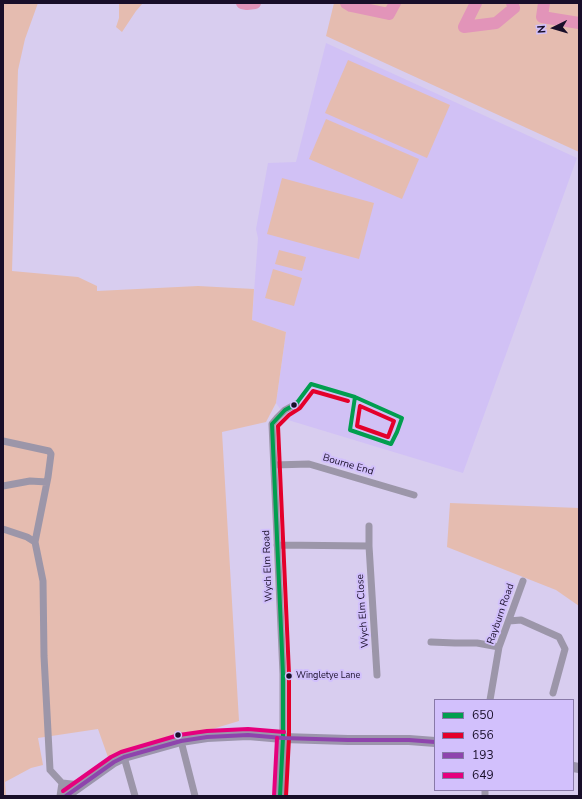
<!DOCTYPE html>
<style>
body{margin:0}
#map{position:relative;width:582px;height:799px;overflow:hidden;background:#d8cdef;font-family:"Nunito Sans",sans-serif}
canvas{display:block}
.frame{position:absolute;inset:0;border:4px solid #180e29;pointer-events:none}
.legend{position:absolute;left:434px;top:699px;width:140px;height:92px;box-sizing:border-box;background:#d2c0fc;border:1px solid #8879a8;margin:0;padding:5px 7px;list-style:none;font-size:12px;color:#180e29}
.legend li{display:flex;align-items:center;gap:8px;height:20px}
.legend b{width:20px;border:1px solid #8879a8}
.north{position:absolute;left:534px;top:8px;width:40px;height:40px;-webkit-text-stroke:3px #d2c0fc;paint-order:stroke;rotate:265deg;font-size:11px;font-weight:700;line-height:16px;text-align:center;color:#180e29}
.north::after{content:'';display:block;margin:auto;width:14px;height:18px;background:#180e29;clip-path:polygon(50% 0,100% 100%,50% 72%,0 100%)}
</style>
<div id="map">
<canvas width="582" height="799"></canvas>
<div class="frame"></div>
<ul class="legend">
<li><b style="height:5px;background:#019e4f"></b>650</li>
<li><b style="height:5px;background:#e4002b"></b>656</li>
<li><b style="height:5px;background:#8e44ad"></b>193</li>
<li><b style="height:5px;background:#e5007d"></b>649</li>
</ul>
<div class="north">N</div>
</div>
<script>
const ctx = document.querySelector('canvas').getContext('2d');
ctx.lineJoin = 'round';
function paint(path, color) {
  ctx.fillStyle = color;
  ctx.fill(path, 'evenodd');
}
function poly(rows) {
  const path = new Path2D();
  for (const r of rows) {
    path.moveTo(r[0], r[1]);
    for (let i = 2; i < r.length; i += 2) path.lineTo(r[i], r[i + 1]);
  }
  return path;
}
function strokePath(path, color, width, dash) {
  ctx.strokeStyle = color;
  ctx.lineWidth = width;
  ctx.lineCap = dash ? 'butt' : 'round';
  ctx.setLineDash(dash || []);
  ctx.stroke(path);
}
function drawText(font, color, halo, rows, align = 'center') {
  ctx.font = font + ' "Nunito Sans",sans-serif';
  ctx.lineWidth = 4;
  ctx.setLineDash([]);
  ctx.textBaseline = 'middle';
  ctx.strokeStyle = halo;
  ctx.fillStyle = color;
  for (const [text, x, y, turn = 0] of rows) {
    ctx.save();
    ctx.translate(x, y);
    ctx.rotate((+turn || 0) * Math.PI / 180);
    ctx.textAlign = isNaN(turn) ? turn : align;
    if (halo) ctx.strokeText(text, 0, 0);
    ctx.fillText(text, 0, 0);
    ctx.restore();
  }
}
paint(poly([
 [326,43,577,158,463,473,288,420,276,403,286,332,252,320,258,238,256,229,268,163,296,162]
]), '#d1c1f5');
paint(poly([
 [3,3,38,3,25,39,18,70,12,271,78,277,97,286,97,291,198,286,254,289,252,320,286,332,276,403,266,422,222,432,239,721,109,760,98,729,38,738,43,765,31,768,5,782,6,796,3,796],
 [118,3,143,3,136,11,122,32,116,27,119,18,119,4],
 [334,3,579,3,579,152,326,36],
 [348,60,450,105,427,158,325,113],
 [326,119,419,159,402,199,309,159],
 [282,178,374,203,359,259,267,234],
 [279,250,306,257,302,271,275,264],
 [273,269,302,278,294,306,265,298],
 [450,503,579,508,579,606,556,590,447,547]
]), '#e5bcb0');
strokePath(poly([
 [242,3,247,4,255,3],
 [346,3,351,6,389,14,395,3],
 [476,3,464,27,496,23,514,8,512,3],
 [544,3,542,17,579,23]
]), '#e294b9', 12);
strokePath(poly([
 [3,441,49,451,51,454,48,477,35,542],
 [274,465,309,464,414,495],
 [3,486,30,481,47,482],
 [369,526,369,546,377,675],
 [3,529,27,537,35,542,43,581,44,656,50,770,62,783,81,785],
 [277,545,369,546],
 [509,621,521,620,559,637,565,649,553,693],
 [431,642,455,643,477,643,499,647],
 [490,700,499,647,523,581],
 [283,738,283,674,272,424,277,418,285,410,296,404],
 [181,741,195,796],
 [124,757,135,796],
 [485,790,485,796],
 [60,796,62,783]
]), '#9c96a9', 7);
strokePath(poly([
 [573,767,579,768],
 [66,796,114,762,124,757,181,741,207,737,248,735,283,738,348,740,409,740,435,742],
 [280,796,283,738]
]), '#9c95ac', 10);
strokePath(poly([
 [355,397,402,418,397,432,391,444,350,430,355,397],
 [280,796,283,738,283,674,272,424,285,410,296,404,311,384,355,397]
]), '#019e4f', 4);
strokePath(poly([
 [360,406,394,421,388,437,357,426,360,406],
 [286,796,289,738,289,674,278,426,289,415,300,408,313,391,348,401]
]), '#e4002b', 4);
strokePath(poly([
 [66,796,114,762,124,757,181,741,207,737,248,735,283,738,348,740,409,740,435,742]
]), '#8e44ad', 4);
strokePath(poly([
 [63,791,111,757,121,752,179,735,207,731,248,729,284,732],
 [274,796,277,738]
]), '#e5007d', 4);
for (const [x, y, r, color] of [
 [294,405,3.5,"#180e29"],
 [289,676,3.5,"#180e29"],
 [178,735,3.5,"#180e29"]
]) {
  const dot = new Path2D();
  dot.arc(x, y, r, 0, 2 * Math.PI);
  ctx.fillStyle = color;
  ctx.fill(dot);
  strokePath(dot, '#d2c0fc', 1.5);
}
drawText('9px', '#180e29', '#d2c0fc', [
 ["Wingletye Lane",296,676]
], 'left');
drawText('10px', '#180e29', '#d2c0fc', [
 ["Bourne End",348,465,16],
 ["Wych Elm Road",268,566,-92],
 ["Wych Elm Close",363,611,-94],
 ["Rayburn Road",501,614,-71]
]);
</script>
